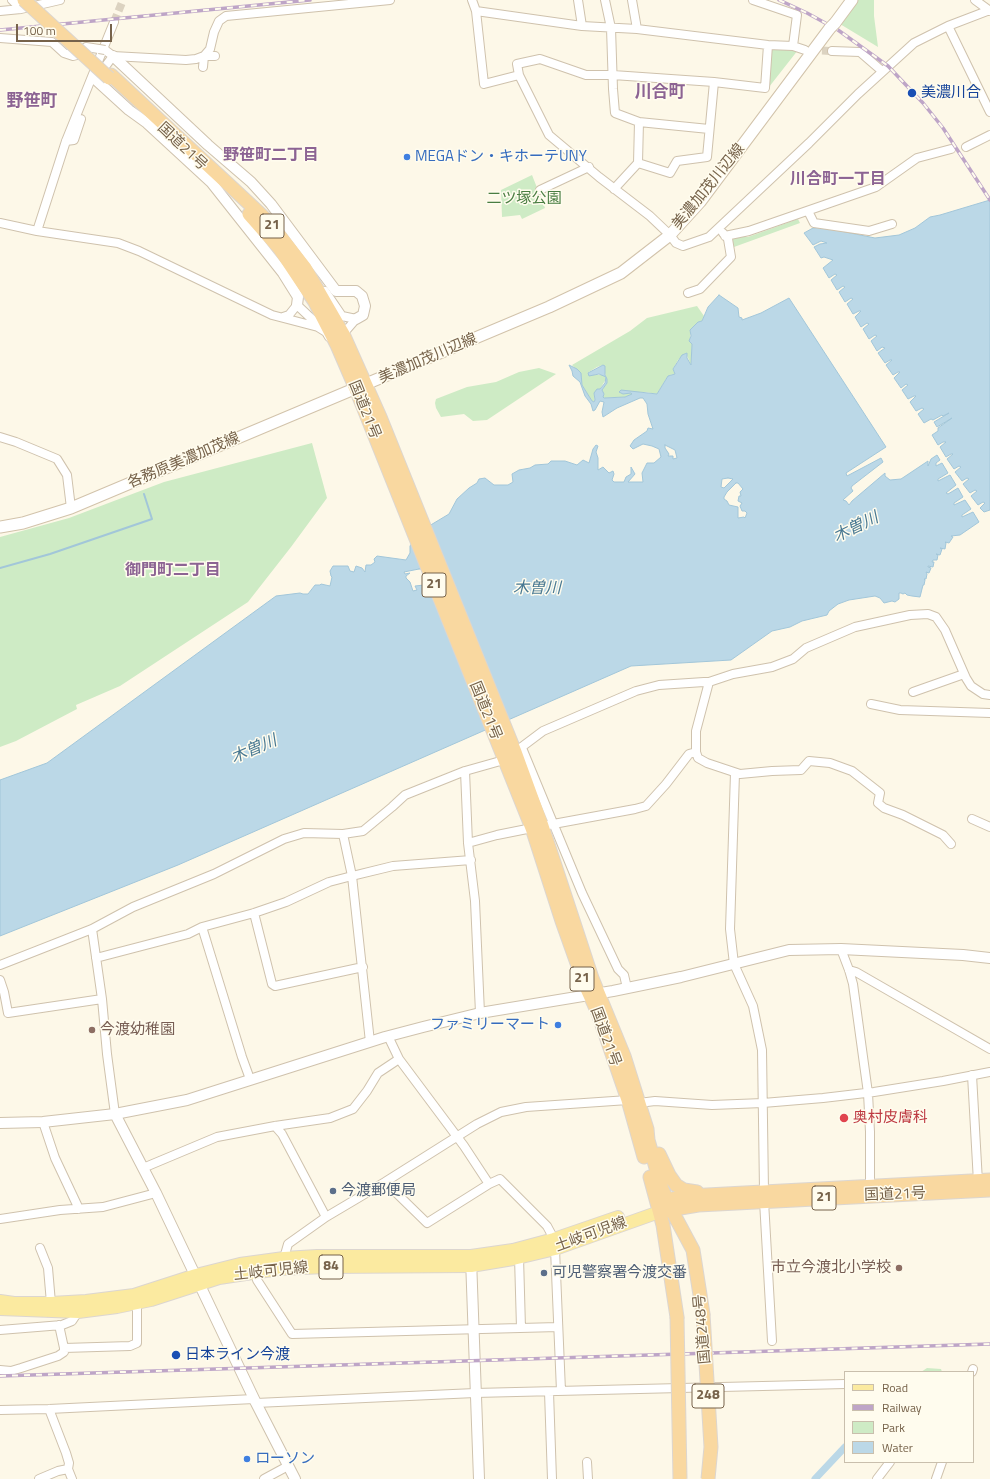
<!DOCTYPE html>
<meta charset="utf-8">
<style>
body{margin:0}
#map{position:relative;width:990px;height:1479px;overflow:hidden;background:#fdf8e8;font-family:"Titillium Web",sans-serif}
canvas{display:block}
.legend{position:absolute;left:844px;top:1371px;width:130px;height:92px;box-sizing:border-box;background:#fffcee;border:1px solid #c9bfad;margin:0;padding:5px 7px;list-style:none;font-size:12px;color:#77634b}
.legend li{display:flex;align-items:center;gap:8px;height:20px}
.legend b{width:20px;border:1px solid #c9bfad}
.scale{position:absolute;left:16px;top:24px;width:96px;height:18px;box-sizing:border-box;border:2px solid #77634b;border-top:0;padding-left:5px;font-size:12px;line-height:14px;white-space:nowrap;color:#77634b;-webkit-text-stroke:3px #fffcee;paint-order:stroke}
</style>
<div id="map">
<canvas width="990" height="1479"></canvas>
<ul class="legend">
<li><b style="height:5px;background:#fbeaa0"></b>Road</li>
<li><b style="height:5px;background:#bea5c7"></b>Railway</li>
<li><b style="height:11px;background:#ceebc5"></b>Park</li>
<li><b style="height:11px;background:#bbd8e7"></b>Water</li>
</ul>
<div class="scale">100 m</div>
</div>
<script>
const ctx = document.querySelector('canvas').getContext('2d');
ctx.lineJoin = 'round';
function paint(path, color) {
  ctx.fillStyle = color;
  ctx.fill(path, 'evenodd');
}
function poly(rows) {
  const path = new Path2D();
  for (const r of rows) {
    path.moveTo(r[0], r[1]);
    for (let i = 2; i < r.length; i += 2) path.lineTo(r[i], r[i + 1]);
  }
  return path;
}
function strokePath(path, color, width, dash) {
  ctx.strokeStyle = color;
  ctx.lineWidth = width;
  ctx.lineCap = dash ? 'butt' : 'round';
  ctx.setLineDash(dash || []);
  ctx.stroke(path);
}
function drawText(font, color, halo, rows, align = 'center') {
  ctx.font = font + ' "Titillium Web","Noto Sans JP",sans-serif';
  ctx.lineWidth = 3;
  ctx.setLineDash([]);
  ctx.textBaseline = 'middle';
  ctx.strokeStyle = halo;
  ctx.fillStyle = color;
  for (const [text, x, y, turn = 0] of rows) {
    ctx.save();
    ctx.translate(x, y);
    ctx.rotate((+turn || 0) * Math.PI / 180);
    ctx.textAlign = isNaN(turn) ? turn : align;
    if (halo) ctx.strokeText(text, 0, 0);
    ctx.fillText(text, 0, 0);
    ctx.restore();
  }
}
paint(poly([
 [857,0,874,0,874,16,878,47,840,24],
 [772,48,798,50,769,87],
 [532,175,545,208,522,219,520,215,502,217,501,190],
 [798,219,800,223,734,247,729,237,748,237],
 [697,306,704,316,702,321,698,322,690,330,690,341,692,344,691,365,686,353,678,360,673,369,675,374,670,375,666,379,657,394,645,392,632,393,632,395,625,397,605,398,602,397,604,395,602,390,607,383,606,377,603,365,597,367,589,372,588,375,605,375,606,379,600,389,594,394,595,402,592,401,582,385,581,375,572,365,630,331,647,318],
 [539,368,556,374,487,420,473,421,464,414,441,417,436,408,435,403,436,399,467,387,496,382,519,372],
 [312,443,327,498,291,547,248,602,120,686,76,705,77,709,16,741,0,747,0,537,69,518,164,482],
 [927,1368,941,1369,942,1372,921,1372]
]), '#ceebc5');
const water = poly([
 [990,200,990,510,984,512,980,508,985,503,983,502,978,505,971,496,977,491,975,490,970,493,963,484,969,479,967,478,962,481,955,472,961,467,959,466,954,469,947,459,953,454,951,454,946,457,940,447,946,442,943,442,938,445,932,435,938,431,938,428,952,418,937,427,934,422,949,413,943,416,942,415,933,420,931,419,924,423,918,414,924,409,922,408,916,411,910,402,916,396,914,396,908,399,902,390,908,385,906,384,901,388,894,378,900,372,898,372,893,375,886,365,892,360,890,360,885,363,878,353,885,348,882,347,877,351,871,341,877,336,875,335,869,339,863,329,869,324,867,323,861,327,855,317,861,311,859,311,853,314,847,304,853,299,851,298,845,302,839,292,845,287,843,286,837,290,831,280,837,275,835,274,829,278,823,268,833,260,824,257,821,258,814,247,820,244,827,243,821,241,813,245,804,233,813,228,821,227,875,238,899,235,915,228,930,217,940,215,990,200],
 [719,295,738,308,739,317,742,318,742,320,761,313,789,298,886,447,846,473,847,476,881,458,883,462,852,486,851,488,853,491,844,499,843,500,846,501,849,505,852,501,885,473,885,476,890,480,901,479,928,461,928,466,931,459,937,455,940,460,936,463,936,466,942,463,948,473,938,479,938,481,950,475,956,485,946,493,948,494,958,488,963,497,954,503,954,505,965,500,971,509,962,515,962,517,973,512,979,522,960,535,951,536,953,537,949,543,945,542,946,543,945,549,940,548,942,549,940,555,936,554,938,555,937,560,933,560,932,562,934,562,933,567,928,566,928,567,931,568,929,573,926,572,927,574,926,579,924,579,925,580,924,585,923,585,920,597,912,596,907,595,905,593,903,594,901,593,899,593,899,599,895,602,892,601,884,603,880,598,875,596,849,600,838,604,829,611,827,615,802,621,790,627,772,631,731,660,631,666,178,865,0,936,0,780,47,763,276,596,300,593,303,594,308,594,315,585,320,585,321,584,330,586,332,577,331,576,330,571,333,566,348,566,350,571,354,572,356,566,362,568,365,572,366,565,371,565,375,562,374,559,377,556,406,560,410,553,410,546,419,532,449,514,457,499,469,488,477,483,479,479,485,478,494,485,508,485,513,482,512,474,519,470,530,468,535,465,548,464,551,461,565,461,577,465,583,460,589,463,593,449,596,445,598,446,596,452,598,458,598,470,603,467,609,473,613,471,614,474,612,480,614,482,624,482,626,477,631,474,631,467,635,474,628,482,643,482,642,473,647,463,654,463,661,457,659,449,652,446,643,444,633,449,630,446,634,440,647,431,648,428,653,429,648,414,647,404,643,398,640,398,617,408,603,417,602,412,604,402,600,401,595,410,593,411,591,404,585,396,580,382,573,376,572,371,569,365,577,369,581,373,582,385,592,401,594,402,595,400,594,393,597,389,600,389,605,383,606,377,599,374,589,376,588,373,603,365,605,366,605,375,607,379,607,383,602,390,604,394,603,397,604,398,625,397,632,394,631,393,623,394,619,392,621,390,657,394,668,376,675,374,673,369,682,355,687,353,687,358,691,365,692,344,689,341,691,336,690,330,698,322,702,321,708,307,719,295],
 [665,445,675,450,677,458,673,459,673,456,668,456,669,454,665,448,665,445],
 [728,478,733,479,724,488,721,487,722,479,728,478],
 [736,483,738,483,743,489,740,492,741,496,739,496,738,501,742,503,740,506,742,511,745,511,747,513,745,518,744,517,738,518,738,507,729,505,727,501,724,499,724,497,727,492,736,483],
 [419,569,423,569,427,582,424,585,415,586,417,590,413,591,410,582,406,578,406,576,410,573,405,574,404,572,419,569]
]);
paint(water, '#bbd8e7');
strokePath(water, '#a2c6d9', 1);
strokePath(poly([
 [0,568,50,554,152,519,144,494]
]), '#a2c6d9', 2);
strokePath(poly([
 [815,1479,845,1447]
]), '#bbd8e7', 7);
strokePath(poly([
 [114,22,123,0],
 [810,50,832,51]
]), '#dcd3c1', 8, [8, 4]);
const minor = poly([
 [12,0,21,9],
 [472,0,476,11,484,84,519,75,549,135,599,177,650,216,670,235,676,243,683,246,709,237,809,143,858,94,914,43,948,26,990,10],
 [578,0,582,26],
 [605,0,611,28,613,89,615,113,639,122,638,163,614,189],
 [632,0,637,29],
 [753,0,797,15,793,46],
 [975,0,990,11],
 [0,11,21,9,60,0],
 [476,11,582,26,637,29,768,45,793,46,805,50],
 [948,26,990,112],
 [0,38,52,42,64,53,73,56,77,55,86,47,99,49],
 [105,50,113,56,186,60,196,59,204,56,210,49,214,32,219,21,226,16,390,0],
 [832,51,860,52,882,71],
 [203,67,204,56,215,56],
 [99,75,113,56],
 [519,75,517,64,540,59,586,75,613,75,714,82,765,88,768,45],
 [639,122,709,129],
 [66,141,74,140,81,119],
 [966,147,990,135],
 [638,163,670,173,677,161,707,157,714,82],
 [540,190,589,167],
 [808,211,814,223,869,231,892,224],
 [0,223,37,231,118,243,139,251,272,315,318,327,326,332,329,337],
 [37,231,66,141,114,22],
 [725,236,749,231,876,187,917,158,951,149],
 [325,291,342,316,356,319],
 [688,293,700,289,731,257,728,239,723,233],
 [283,317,289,315,297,305,315,322,318,327],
 [343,334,356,319],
 [0,437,16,442,57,459,67,475,71,508],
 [709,682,696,731,696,752,698,758,707,763,740,774,772,771,801,770,809,761,830,763,852,771,880,793,878,803,884,808,903,815,943,835,951,844],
 [913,692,964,674],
 [871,704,900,710,990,713],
 [522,748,582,893,618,969,624,975,627,988],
 [515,752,543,731,636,691,659,685,704,682,709,682,733,674,772,667,793,659,806,648,855,627,910,615,928,614,936,617,945,630,966,678,971,686,983,694,990,695],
 [465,771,468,843,475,901,480,1013],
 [735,773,730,929,734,964,753,1006,762,1050,764,1191],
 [972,819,990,827],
 [548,825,635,809,646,806,666,784,689,754,696,752],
 [343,834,352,876,370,1042],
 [468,843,497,835,532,828],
 [254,913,272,984,275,986,363,967],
 [202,927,242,1057,250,1079],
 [92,929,102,999,107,1054,115,1114],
 [841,949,849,970,853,984,868,1093,870,1132,870,1186],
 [96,958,188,934,202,927,254,913,286,902,329,882,352,876,393,866,471,860],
 [0,965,92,929,133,907,214,874,284,839,304,833,343,834,363,831,392,807,405,795,465,771,504,760],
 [849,970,856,972,990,1049],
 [0,980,4,992,8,1013,102,999],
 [388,1036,399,1059,464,1146,489,1184],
 [972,1075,978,1182],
 [639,1103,655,1101,712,1105,763,1103,823,1098,874,1092,943,1081,990,1072],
 [43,1122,55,1158,79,1209],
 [275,1126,282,1134,326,1217],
 [143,1168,217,1137,275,1126,330,1118,353,1109,367,1091,378,1073,399,1059],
 [385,1182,427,1223,489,1184,500,1179,547,1226,554,1239],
 [764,1201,772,1341],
 [0,1219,60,1210,103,1207,156,1193],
 [40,1248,48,1268,51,1303],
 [555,1249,561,1391],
 [519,1257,521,1328],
 [284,1258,288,1244,326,1217,385,1182,477,1124,501,1112,526,1107,628,1100],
 [256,1272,257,1280,292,1334,558,1327],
 [0,1330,62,1325,72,1321,78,1312],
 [64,1348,130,1346,137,1343,137,1308,135,1303],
 [0,1370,11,1371,21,1368,58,1356,64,1352,64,1348,59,1325],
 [972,1372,973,1369],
 [549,1392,552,1479],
 [256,1403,475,1393,845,1384],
 [49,1409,66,1453,69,1463,68,1469,72,1479],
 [0,1410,49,1409,254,1399],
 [587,1462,588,1479],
 [39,1479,58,1471,68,1469],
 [264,1479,288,1466],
 [877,1479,890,1462],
 [936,1479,942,1462]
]);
const tertiary = poly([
 [113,56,208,145,251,182,271,204,336,291,356,291,362,296,365,306,363,315,356,319],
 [95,79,129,110,147,123,211,182,283,273,298,297,297,305],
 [115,1114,156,1193,256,1403,295,1479],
 [0,1123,43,1122,115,1114,187,1100,385,1037,423,1027,480,1013,613,991,681,977,789,950,841,949,963,955,990,958],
 [471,1259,479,1479]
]);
const secondary = poly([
 [835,23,852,0],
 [0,527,23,523,71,508,549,307,621,273,670,235,700,202,830,28]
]);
const primary = poly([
 [0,1301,14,1303,51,1303,86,1301,134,1295,196,1275,240,1264,284,1258,317,1256,471,1256,513,1250,554,1239,618,1217],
 [0,1309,78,1312,117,1307,151,1300,219,1278,279,1269,326,1267,471,1266,513,1259,555,1249,659,1212]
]);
const trunk = poly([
 [111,75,270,223,305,268,343,334,380,417,515,752,542,826,592,978,624,1056,647,1129,648,1140,662,1189,671,1209,693,1250,703,1314],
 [249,214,279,248,315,302,337,345,356,389,532,828,562,921,583,980,598,1013,628,1100,644,1157],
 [659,1154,669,1175,676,1185,684,1190,697,1192],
 [650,1177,663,1225,677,1317],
 [659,1203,667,1200,688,1196,990,1180],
 [663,1211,698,1205,990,1190]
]);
strokePath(minor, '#cfc2ad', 10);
strokePath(tertiary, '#cfc2ad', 12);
strokePath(secondary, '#d2c3ab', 13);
strokePath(primary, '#dcd6d0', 14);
strokePath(trunk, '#dcd6d0', 15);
strokePath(minor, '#fff', 8);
strokePath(tertiary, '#fff', 10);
strokePath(secondary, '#fff', 11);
strokePath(primary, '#fbeaa0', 12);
strokePath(trunk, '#f9d8a0', 13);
const rail = poly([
 [779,0,807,13,838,30,888,66,923,103,943,128,990,200],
 [0,30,310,0],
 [0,1376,990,1344]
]);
strokePath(rail, '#bea5c7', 3.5);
strokePath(rail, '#fffcee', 2, [6]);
const minorBridge = poly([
 [99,49,105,50]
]);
const secondaryBridge = poly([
 [830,28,835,23]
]);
const trunkBridge = poly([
 [24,0,109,78],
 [703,1314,711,1447,708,1479],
 [677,1317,680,1479]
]);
strokePath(minorBridge, '#cfc2ad', 10, []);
strokePath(secondaryBridge, '#d2c3ab', 13, []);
strokePath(trunkBridge, '#dcd6d0', 15, []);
strokePath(minorBridge, '#fff', 8);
strokePath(secondaryBridge, '#fff', 11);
strokePath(trunkBridge, '#f9d8a0', 13);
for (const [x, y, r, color] of [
 [912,93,5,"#1a4fb4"],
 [407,157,4,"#3f7fe0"],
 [558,1025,4,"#3f7fe0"],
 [92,1030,4,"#8d6e63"],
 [844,1118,5,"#e0444e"],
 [333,1191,4,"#5c6f8a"],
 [899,1268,4,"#8d6e63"],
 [544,1273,4,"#5c6f8a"],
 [176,1355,5,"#1a4fb4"],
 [247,1459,4,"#3f7fe0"]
]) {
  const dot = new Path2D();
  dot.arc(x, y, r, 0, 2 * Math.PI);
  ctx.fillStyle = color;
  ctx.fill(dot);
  strokePath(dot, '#fffcee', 1.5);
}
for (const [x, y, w] of [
 [272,226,24],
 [434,585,24],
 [582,979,24],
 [824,1198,24],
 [331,1267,24],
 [708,1396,32]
]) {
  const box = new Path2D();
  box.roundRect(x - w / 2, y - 12, w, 24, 3);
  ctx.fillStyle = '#fffcee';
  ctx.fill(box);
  strokePath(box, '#77634b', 1);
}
drawText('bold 14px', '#77634b', null, [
 ["21",272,226],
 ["21",434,585],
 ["21",582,979],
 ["21",824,1198],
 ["84",331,1267],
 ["248",708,1396]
]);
drawText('15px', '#164399', '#fffcee', [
 ["美濃川合",921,93],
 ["日本ライン今渡",185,1355]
], 'left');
drawText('15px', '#77634b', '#fffcee', [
 ["国道21号",182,147,43],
 ["美濃加茂川辺線",709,187,-51],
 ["美濃加茂川辺線",428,359,-23],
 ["国道21号",364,410,68],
 ["各務原美濃加茂線",184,461,-23],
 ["国道21号",485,711,68],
 ["国道21号",605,1037,70],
 ["国道21号",895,1195,-2],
 ["土岐可児線",591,1235,-20],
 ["土岐可児線",271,1272,-6],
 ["国道248号",703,1329,-95]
]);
drawText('15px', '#366cbe', '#fffcee', [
 ["MEGAドン・キホーテUNY",415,157],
 ["ファミリーマート",550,1025,"right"],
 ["ローソン",255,1459]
], 'left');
drawText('15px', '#497d42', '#fffcee', [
 ["二ツ塚公園",524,199]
]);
drawText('15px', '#785e54', '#fffcee', [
 ["今渡幼稚園",100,1030],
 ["市立今渡北小学校",891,1268,"right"]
], 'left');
drawText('15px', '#be3a42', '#fffcee', [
 ["奥村皮膚科",853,1118]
], 'left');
drawText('15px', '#4e5e75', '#fffcee', [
 ["今渡郵便局",341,1191],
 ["可児警察署今渡交番",552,1273]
], 'left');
drawText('bold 16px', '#8c6393', '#fffcee', [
 ["野笹町二丁目",271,156],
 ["川合町一丁目",838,180],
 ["御門町二丁目",173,571]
]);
drawText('italic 16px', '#487892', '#fffcee', [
 ["木曽川",856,528,-26],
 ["木曽川",537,589],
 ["木曽川",254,750,-23]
]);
drawText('bold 17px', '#8c6393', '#fffcee', [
 ["川合町",660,93],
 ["野笹町",32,102]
]);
</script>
